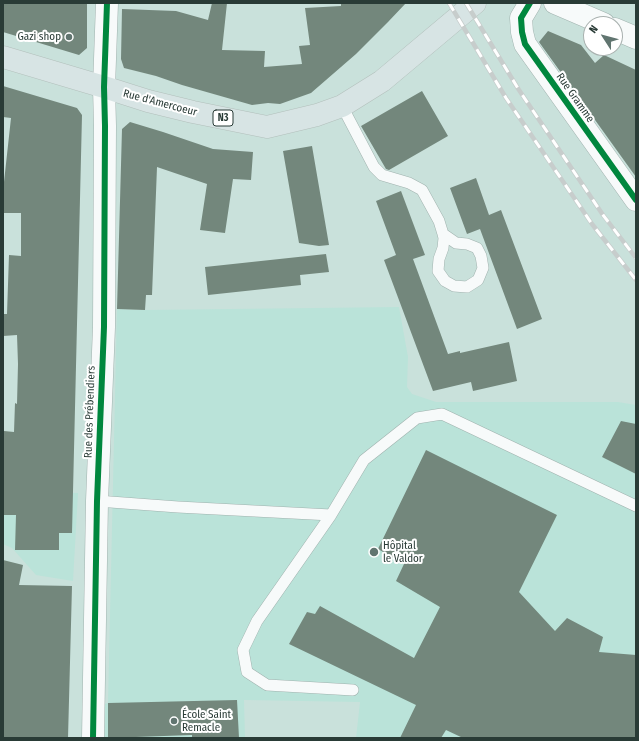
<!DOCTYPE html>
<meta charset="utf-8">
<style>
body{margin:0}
#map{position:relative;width:639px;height:741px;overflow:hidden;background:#c9e1db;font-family:"Fira Sans Condensed",sans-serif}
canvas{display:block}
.frame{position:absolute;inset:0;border:4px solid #293b36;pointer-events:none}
.north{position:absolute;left:583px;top:16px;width:40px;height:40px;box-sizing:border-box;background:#fff;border:1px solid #a9b1af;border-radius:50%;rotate:306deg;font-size:11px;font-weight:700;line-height:16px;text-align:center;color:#293b36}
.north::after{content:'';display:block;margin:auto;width:14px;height:18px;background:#617570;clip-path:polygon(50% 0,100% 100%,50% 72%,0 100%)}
</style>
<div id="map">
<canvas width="639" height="741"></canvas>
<div class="frame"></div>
<div class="north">N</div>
</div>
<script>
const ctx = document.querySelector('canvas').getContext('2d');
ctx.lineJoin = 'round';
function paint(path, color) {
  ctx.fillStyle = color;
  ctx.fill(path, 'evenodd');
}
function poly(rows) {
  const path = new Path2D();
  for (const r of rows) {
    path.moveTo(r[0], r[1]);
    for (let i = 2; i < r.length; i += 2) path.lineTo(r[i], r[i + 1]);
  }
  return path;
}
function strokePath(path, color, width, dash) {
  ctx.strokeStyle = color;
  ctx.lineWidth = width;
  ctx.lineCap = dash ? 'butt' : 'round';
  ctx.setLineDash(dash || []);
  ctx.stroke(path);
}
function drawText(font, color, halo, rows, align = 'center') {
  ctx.font = font + ' "Fira Sans Condensed",sans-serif';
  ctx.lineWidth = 4;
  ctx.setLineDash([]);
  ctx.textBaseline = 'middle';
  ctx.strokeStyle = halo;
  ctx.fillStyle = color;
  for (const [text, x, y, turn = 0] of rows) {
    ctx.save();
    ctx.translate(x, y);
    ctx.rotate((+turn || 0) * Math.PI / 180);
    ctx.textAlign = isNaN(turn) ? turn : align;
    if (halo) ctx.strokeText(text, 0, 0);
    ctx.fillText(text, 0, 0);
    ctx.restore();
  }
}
paint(poly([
 [399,307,408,357,407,387,412,394,436,402,618,402,636,405,636,738,356,738,360,702,244,700,245,738,105,738,105,704,108,703,117,309,145,310],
 [3,491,78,493,73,581,36,575,12,548,3,544]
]), '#bae3d9');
paint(poly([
 [3,3,87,3,87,48,79,55,3,32],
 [212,3,227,3,222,50,265,51,264,67,302,64,299,46,310,45,305,8,341,6,341,3,406,3,388,22,356,54,311,93,280,104,268,103,252,105,182,85,156,76,124,68,121,59,122,9,176,11,208,20],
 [548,31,581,45,595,63,604,55,636,70,636,177,539,42],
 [3,86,77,108,82,115,72,533,59,533,59,550,15,550,16,515,3,515,4,431,14,432,15,403,17,404,18,364,17,335,3,336,3,314,7,314,9,255,21,256,21,213,3,213,3,191,11,118,3,117],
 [422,91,448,136,389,170,386,169,361,126],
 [130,122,163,132,213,149,253,152,251,180,233,179,225,233,200,230,207,184,157,167,152,295,146,295,145,310,117,309,122,129],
 [312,146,329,245,319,246,299,243,283,151],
 [476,178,489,215,501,210,542,319,517,329,480,229,467,234,450,188],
 [401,191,425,255,413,259,448,354,460,351,460,353,509,342,517,381,473,391,471,382,433,391,384,260,396,255,376,201],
 [326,254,329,272,300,275,301,285,208,295,205,267],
 [621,421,636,424,636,474,602,457],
 [426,450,557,515,519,592,555,631,567,618,603,637,599,652,636,655,636,738,463,738,446,730,441,738,400,738,416,705,289,644,307,612,315,614,320,606,414,658,440,607,396,581,404,564,378,549],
 [3,560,23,565,19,585,72,586,68,738,3,738],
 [237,700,239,738,192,738,192,735,108,738,108,703]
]), '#73877c');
const service = poly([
 [342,106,374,167,382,175,409,183,422,190,439,221,443,234,444,238,443,248,439,259,438,271,445,281,454,286,467,287,478,280,483,268,481,256,477,248,467,244,456,243,443,234],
 [97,501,178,507,331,515,257,621,243,650,247,672,267,685,353,690],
 [331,515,364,460,417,418,442,414,636,506]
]);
const minor = poly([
 [530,3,521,18,522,32,525,44,636,200],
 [555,3,604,24],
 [615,29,636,38],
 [93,738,97,501,104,327,105,126,104,87,107,3]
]);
const primary = poly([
 [3,57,104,87,148,101,193,112,267,127,317,115,342,106,382,81,475,3]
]);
strokePath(service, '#a0b2ae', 12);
strokePath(minor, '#a0b2ae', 23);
strokePath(primary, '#b2bfbb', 23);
strokePath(service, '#f7fafa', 11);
strokePath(minor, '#f7fafa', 22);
strokePath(primary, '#d7e4e4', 22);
const rail = poly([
 [449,3,506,98,592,224,636,280],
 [466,3,519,90,603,215,636,258]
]);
strokePath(rail, '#c7cdcc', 4.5);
strokePath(rail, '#fff', 3, [9]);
strokePath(poly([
 [530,3,521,18,522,32,525,44,636,200],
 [93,738,97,501,104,327,105,126,104,87,107,3]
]), '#00873e', 6);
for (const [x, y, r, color] of [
 [69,37,4,"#617570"],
 [374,552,5,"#617570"],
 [174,721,4,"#617570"]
]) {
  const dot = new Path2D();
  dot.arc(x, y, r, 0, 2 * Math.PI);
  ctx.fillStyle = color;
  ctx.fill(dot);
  strokePath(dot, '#fff', 1.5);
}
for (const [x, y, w] of [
 [223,118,20]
]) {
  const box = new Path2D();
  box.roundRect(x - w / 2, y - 8, w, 16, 3);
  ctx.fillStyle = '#fff';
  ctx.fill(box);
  strokePath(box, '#293b36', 1);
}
drawText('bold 10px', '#293b36', null, [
 ["N3",223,118]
]);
drawText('11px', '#293b36', '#fff', [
 ["Gazi shop",61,37,"right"],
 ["Hôpital",383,546],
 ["le Valdor",383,559],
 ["École Saint",182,715],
 ["Remacle",182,728]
], 'left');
drawText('11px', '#293b36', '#fff', [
 ["Rue Gramme",575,98,55],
 ["Rue d'Amercoeur",160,103,15],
 ["Rue des Prébendiers",90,412,-88]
]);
</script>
